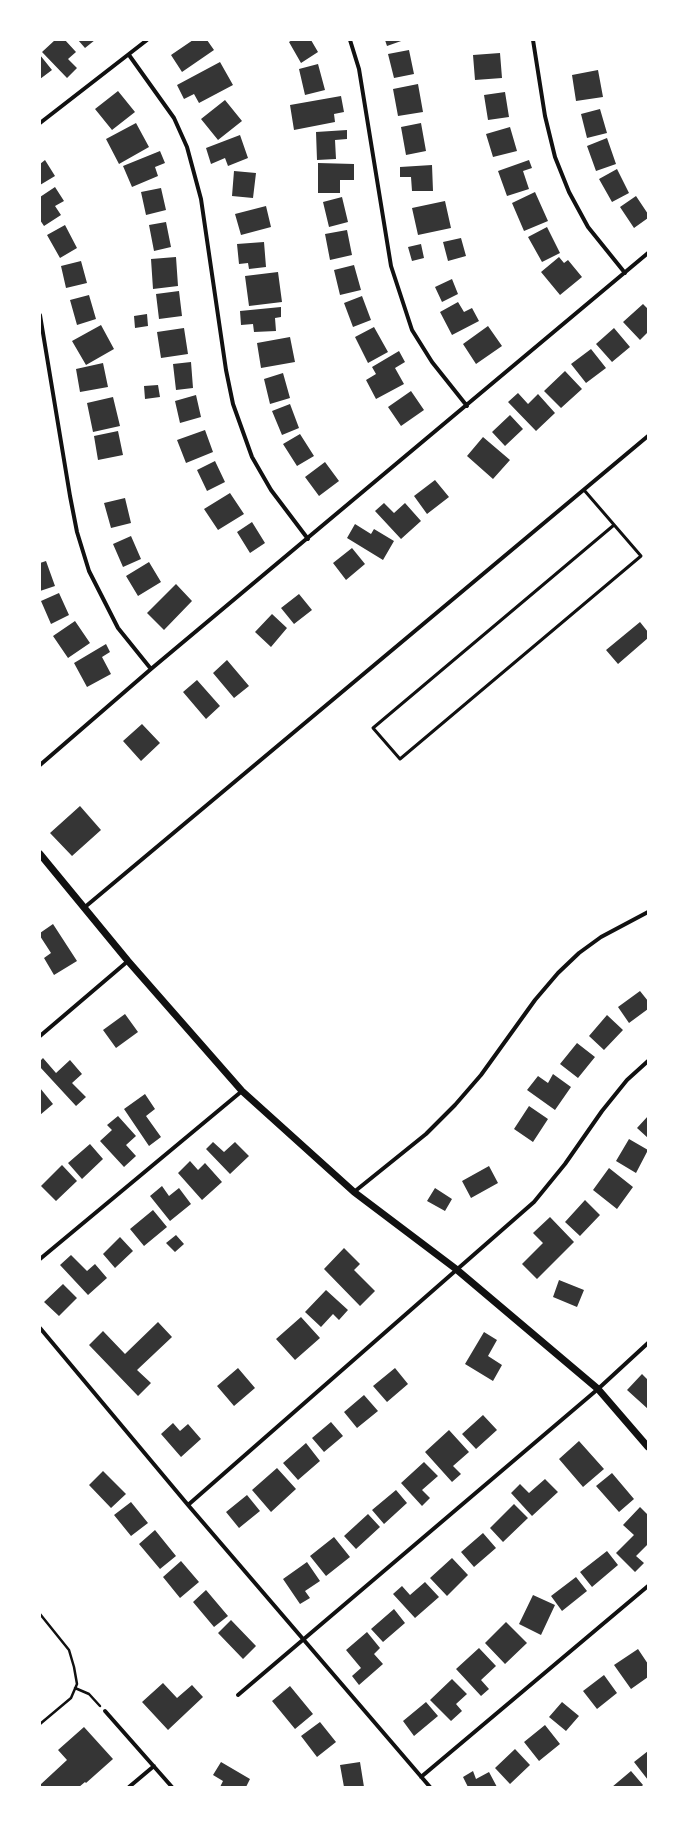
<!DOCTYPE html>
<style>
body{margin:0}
#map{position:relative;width:688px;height:1827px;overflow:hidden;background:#fff;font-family:Lato,sans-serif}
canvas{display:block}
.frame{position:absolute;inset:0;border:41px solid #fff;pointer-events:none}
</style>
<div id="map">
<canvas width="688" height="1827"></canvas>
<div class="frame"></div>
</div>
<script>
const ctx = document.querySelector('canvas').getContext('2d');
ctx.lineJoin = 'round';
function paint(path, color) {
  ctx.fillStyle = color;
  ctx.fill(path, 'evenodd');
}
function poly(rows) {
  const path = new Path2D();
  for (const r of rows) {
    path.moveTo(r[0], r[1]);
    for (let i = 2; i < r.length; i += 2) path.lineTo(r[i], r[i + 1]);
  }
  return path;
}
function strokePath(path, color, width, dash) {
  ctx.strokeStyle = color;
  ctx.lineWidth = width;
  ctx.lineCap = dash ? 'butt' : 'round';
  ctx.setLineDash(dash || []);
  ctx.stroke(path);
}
paint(poly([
 [55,40,65,40,76,52,68,59,77,68,67,78,42,52],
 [78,40,95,40,85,48],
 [193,40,207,40,214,50,182,72,171,55],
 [292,40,311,40,318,52,301,63,289,42],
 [385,40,404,40,387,46],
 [409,50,414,74,394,78,388,54],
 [500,53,502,78,475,80,473,55],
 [40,55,52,70,40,79],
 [220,62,233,85,199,103,194,94,184,99,177,85],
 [318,64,325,90,305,95,299,69],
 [598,70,603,97,576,101,572,75],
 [418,84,423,112,398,116,393,89],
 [118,91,135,112,112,130,95,109],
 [505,92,509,117,488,120,484,95],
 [341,96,344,112,334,114,335,122,294,130,290,105],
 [225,100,242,121,218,140,201,119],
 [600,109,607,133,587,138,581,114],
 [136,123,149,147,119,164,106,139],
 [421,123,426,151,406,155,401,127],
 [510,127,517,151,493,157,486,134],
 [347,130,347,139,335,140,336,159,317,160,316,132],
 [240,135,248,158,228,166,225,158,211,164,206,148],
 [607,138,616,164,596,171,587,146],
 [160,151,165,163,155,167,158,176,132,187,123,166],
 [45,160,55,176,40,185,40,164],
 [529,160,532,168,523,171,529,189,507,196,498,171],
 [318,163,354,164,354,180,340,180,340,193,318,193],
 [432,165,433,191,412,191,411,177,400,177,400,167],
 [617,169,629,193,612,202,599,179],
 [234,171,256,173,253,198,232,196],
 [55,187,64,201,55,206,61,215,44,226,40,220,40,197],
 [161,188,166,210,146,215,141,192],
 [535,192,548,221,524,231,512,203],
 [636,196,648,214,648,218,634,228,620,207],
 [342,197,348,222,329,227,323,202],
 [445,201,451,228,418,235,412,208],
 [266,206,271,227,241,235,235,214],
 [166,222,171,247,154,251,149,225],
 [65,225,77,248,60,258,47,235],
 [547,227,560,253,542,262,528,237],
 [347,230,352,255,330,260,325,234],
 [461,238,466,256,448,261,443,242],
 [264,242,266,267,249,269,248,263,239,264,237,244],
 [421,244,424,258,412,261,408,247],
 [176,257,178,286,153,289,151,259],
 [559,257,564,263,568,260,582,277,560,295,541,272],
 [81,261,87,283,66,288,61,266],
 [354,265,361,290,340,295,334,270],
 [278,272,282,302,249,306,245,276],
 [452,279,458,294,442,302,435,287],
 [179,291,182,316,159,319,156,294],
 [89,295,96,319,77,325,70,300],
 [362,296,371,320,353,327,344,303],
 [458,302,464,312,472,308,479,321,452,335,440,312],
 [643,304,648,309,648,332,640,340,623,322],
 [281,307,281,317,275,318,276,331,254,332,253,324,241,325,240,311],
 [147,314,148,326,135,328,134,316],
 [101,325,114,349,86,365,72,341],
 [488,326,502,346,476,364,463,344],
 [374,327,388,352,368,363,355,337],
 [184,328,188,354,161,358,157,332],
 [614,328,630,347,612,362,596,344],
 [290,337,295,362,261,368,257,343],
 [591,349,606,368,586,383,571,364],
 [399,351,405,362,395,368,404,384,376,399,366,380,376,374,372,367],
 [191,362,193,388,176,390,173,364],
 [103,363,108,387,80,392,76,369],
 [565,371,582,389,561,408,544,391],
 [283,373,290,398,270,404,264,379],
 [158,385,160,397,145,399,144,386],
 [411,391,424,410,401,426,388,407],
 [518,393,528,404,538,394,555,413,536,431,508,402],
 [196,395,201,417,180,423,175,401],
 [113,397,120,426,93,432,87,403],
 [290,404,299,428,282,435,272,411],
 [510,415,523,429,505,446,492,432],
 [205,430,213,452,186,463,177,440],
 [118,431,123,455,98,460,94,436],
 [300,434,314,456,297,466,283,444],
 [483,437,510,460,493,479,467,456],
 [215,461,225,482,207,491,197,470],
 [325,462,339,481,319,496,305,477],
 [435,480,449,497,427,514,414,496],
 [230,493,244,514,218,530,204,509],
 [125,498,131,523,111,528,104,503],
 [384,503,394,513,405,503,421,521,401,539,375,511],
 [252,522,265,543,250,553,237,532],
 [355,524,371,534,374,529,394,541,383,560,347,538],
 [131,536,141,559,123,567,113,544],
 [352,548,365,564,346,580,333,563],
 [46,561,55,586,40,591,40,563],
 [149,562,161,582,138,596,126,576],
 [176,584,192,601,164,630,147,613],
 [59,593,69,615,51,624,41,601],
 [299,594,312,610,294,624,281,608],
 [272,614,287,628,271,647,255,632],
 [75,621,90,643,68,658,53,636],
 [640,622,648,632,648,638,618,664,606,650],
 [106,644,110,652,102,657,111,674,87,687,74,663],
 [227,660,249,686,234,698,213,673],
 [197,680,220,706,206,719,183,692],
 [142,724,160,743,141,761,123,741],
 [80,806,101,830,72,856,50,833],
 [53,924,77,961,54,975,44,958,51,953,40,936,40,933],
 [640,991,648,1001,648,1009,629,1023,618,1007],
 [125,1014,138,1032,116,1048,103,1030],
 [607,1015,623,1030,604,1050,589,1036],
 [577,1043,595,1057,578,1078,560,1064],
 [43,1058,56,1073,70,1060,82,1074,72,1083,86,1097,76,1106,40,1067,40,1061],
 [553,1074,571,1087,555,1110,527,1090,538,1076,548,1083],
 [40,1088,53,1104,40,1115],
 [145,1094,155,1109,146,1116,161,1137,149,1146,124,1109],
 [529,1106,548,1119,533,1142,514,1129],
 [118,1116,136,1136,126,1145,136,1156,124,1167,100,1141,112,1130,107,1125],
 [648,1116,648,1138,637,1128],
 [629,1139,648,1150,636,1173,616,1161],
 [213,1142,224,1152,235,1142,249,1156,230,1174,206,1149],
 [90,1144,103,1159,82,1179,68,1163],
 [190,1161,198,1170,205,1163,222,1182,202,1200,178,1173],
 [62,1165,77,1181,56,1201,41,1186],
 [489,1166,498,1183,471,1198,462,1181],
 [609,1168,633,1187,617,1209,593,1190],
 [162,1186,169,1196,179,1188,191,1204,170,1221,150,1196],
 [435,1188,452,1199,445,1211,427,1201],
 [585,1200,600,1215,580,1236,565,1222],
 [153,1210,167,1227,144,1246,130,1229],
 [550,1217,574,1242,537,1279,522,1264,543,1243,533,1233],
 [176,1235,184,1244,175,1252,166,1243],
 [120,1237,133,1251,115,1268,103,1254],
 [344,1248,360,1264,354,1270,375,1291,360,1306,324,1269],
 [71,1255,87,1271,95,1264,107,1278,88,1295,60,1265],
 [559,1280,584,1290,577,1307,553,1297],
 [63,1284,77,1298,59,1316,44,1302],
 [326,1290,348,1310,339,1320,333,1314,321,1327,305,1312],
 [301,1317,320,1338,295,1360,276,1339],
 [158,1322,172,1337,137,1370,151,1383,138,1396,89,1345,103,1331,125,1354],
 [484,1332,497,1340,488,1356,502,1365,493,1381,465,1364],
 [238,1368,255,1388,234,1406,217,1386],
 [395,1368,408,1384,387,1402,373,1386],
 [642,1374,648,1380,648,1409,627,1390],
 [364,1395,378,1411,357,1428,344,1412],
 [483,1415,497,1430,476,1449,462,1434],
 [331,1422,343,1436,324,1452,312,1438],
 [173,1423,180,1431,188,1424,201,1439,181,1457,161,1434],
 [449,1430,469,1452,453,1466,461,1474,452,1482,425,1452],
 [579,1441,604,1469,583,1487,559,1459],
 [306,1443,320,1461,298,1480,283,1463],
 [424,1462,438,1476,422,1490,430,1498,422,1506,401,1483],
 [277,1468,296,1489,271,1512,252,1490],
 [103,1471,126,1494,111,1508,89,1485],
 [612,1473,634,1499,619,1512,596,1486],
 [545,1479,558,1492,532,1516,511,1493,520,1484,529,1493],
 [396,1490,407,1503,384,1524,372,1510],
 [247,1495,260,1511,239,1528,226,1512],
 [131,1502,148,1523,131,1536,114,1515],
 [514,1504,528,1518,503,1542,490,1528],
 [640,1507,648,1515,648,1544,636,1556,644,1563,635,1572,616,1553,634,1535,623,1525],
 [368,1514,380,1527,356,1549,344,1536],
 [155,1530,176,1556,160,1569,139,1544],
 [483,1533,496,1548,474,1567,461,1552],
 [334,1537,350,1557,326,1576,310,1556],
 [607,1551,618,1565,592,1587,580,1572],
 [452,1558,468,1575,447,1596,430,1578],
 [181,1561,199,1582,180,1598,163,1577],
 [307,1562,320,1581,305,1591,310,1598,300,1604,283,1579],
 [576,1577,587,1591,562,1611,551,1596],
 [425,1582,439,1597,415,1618,393,1594,402,1586,410,1595],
 [206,1590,228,1616,214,1627,193,1602],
 [533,1595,555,1605,541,1635,519,1624],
 [394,1609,405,1623,383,1642,371,1629],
 [231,1620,256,1646,243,1659,218,1633],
 [506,1622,527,1643,505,1664,485,1643],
 [367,1632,380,1648,374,1654,383,1664,359,1685,352,1676,361,1668,346,1650],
 [479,1648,496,1666,481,1680,489,1689,481,1696,456,1669],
 [638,1649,648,1664,648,1677,631,1689,614,1665],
 [604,1675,617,1693,597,1709,583,1691],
 [452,1679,467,1694,456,1704,462,1711,451,1721,430,1700],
 [163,1683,177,1698,192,1685,203,1697,168,1730,142,1702],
 [290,1686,313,1714,295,1729,272,1701],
 [426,1702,438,1716,414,1736,403,1721],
 [562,1702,579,1716,566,1731,549,1717],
 [320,1722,336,1742,317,1757,301,1736],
 [545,1725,560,1744,539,1761,524,1742],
 [84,1727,113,1759,86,1783,85,1782,79,1787,40,1787,40,1785,67,1760,58,1750],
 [515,1749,530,1765,510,1784,495,1768],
 [648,1751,648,1780,634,1762],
 [221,1762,250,1779,246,1787,220,1787,223,1781,213,1775],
 [360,1762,364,1787,344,1787,340,1765],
 [473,1771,476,1779,489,1772,497,1787,468,1787,463,1777],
 [631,1771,643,1785,641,1787,612,1787]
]), '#353535');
strokePath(poly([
 [40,1614,69,1650,74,1667,77,1684,71,1698,40,1724],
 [75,1688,89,1694,100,1706]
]), '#111', 2.5);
strokePath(poly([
 [584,490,641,556,400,759,373,728,614,525]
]), '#111', 3);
strokePath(poly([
 [350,40,359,69,391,266,412,330,432,362,467,406],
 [533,40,545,116,555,157,569,192,588,227,625,273],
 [129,55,174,118,187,147,201,199,226,370,233,404,252,457,271,490,308,539],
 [40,123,147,40],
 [40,315,70,496,77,532,89,571,118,628,151,669],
 [40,765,151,669,648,253],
 [85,907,648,436],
 [40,1036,128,961],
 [354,1192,426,1134,455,1105,481,1075,535,1000,558,973,579,953,601,937,648,912],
 [40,1259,242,1091],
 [40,1328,188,1505,430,1787],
 [188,1505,534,1202,565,1164,602,1111,627,1080,648,1061],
 [238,1695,598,1389,648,1343],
 [105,1711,172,1787],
 [421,1777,648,1586],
 [129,1787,154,1766]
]), '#111', 4);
strokePath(poly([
 [40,854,128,961,242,1091,354,1192,456,1269,598,1389,648,1447]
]), '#111', 7);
</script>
